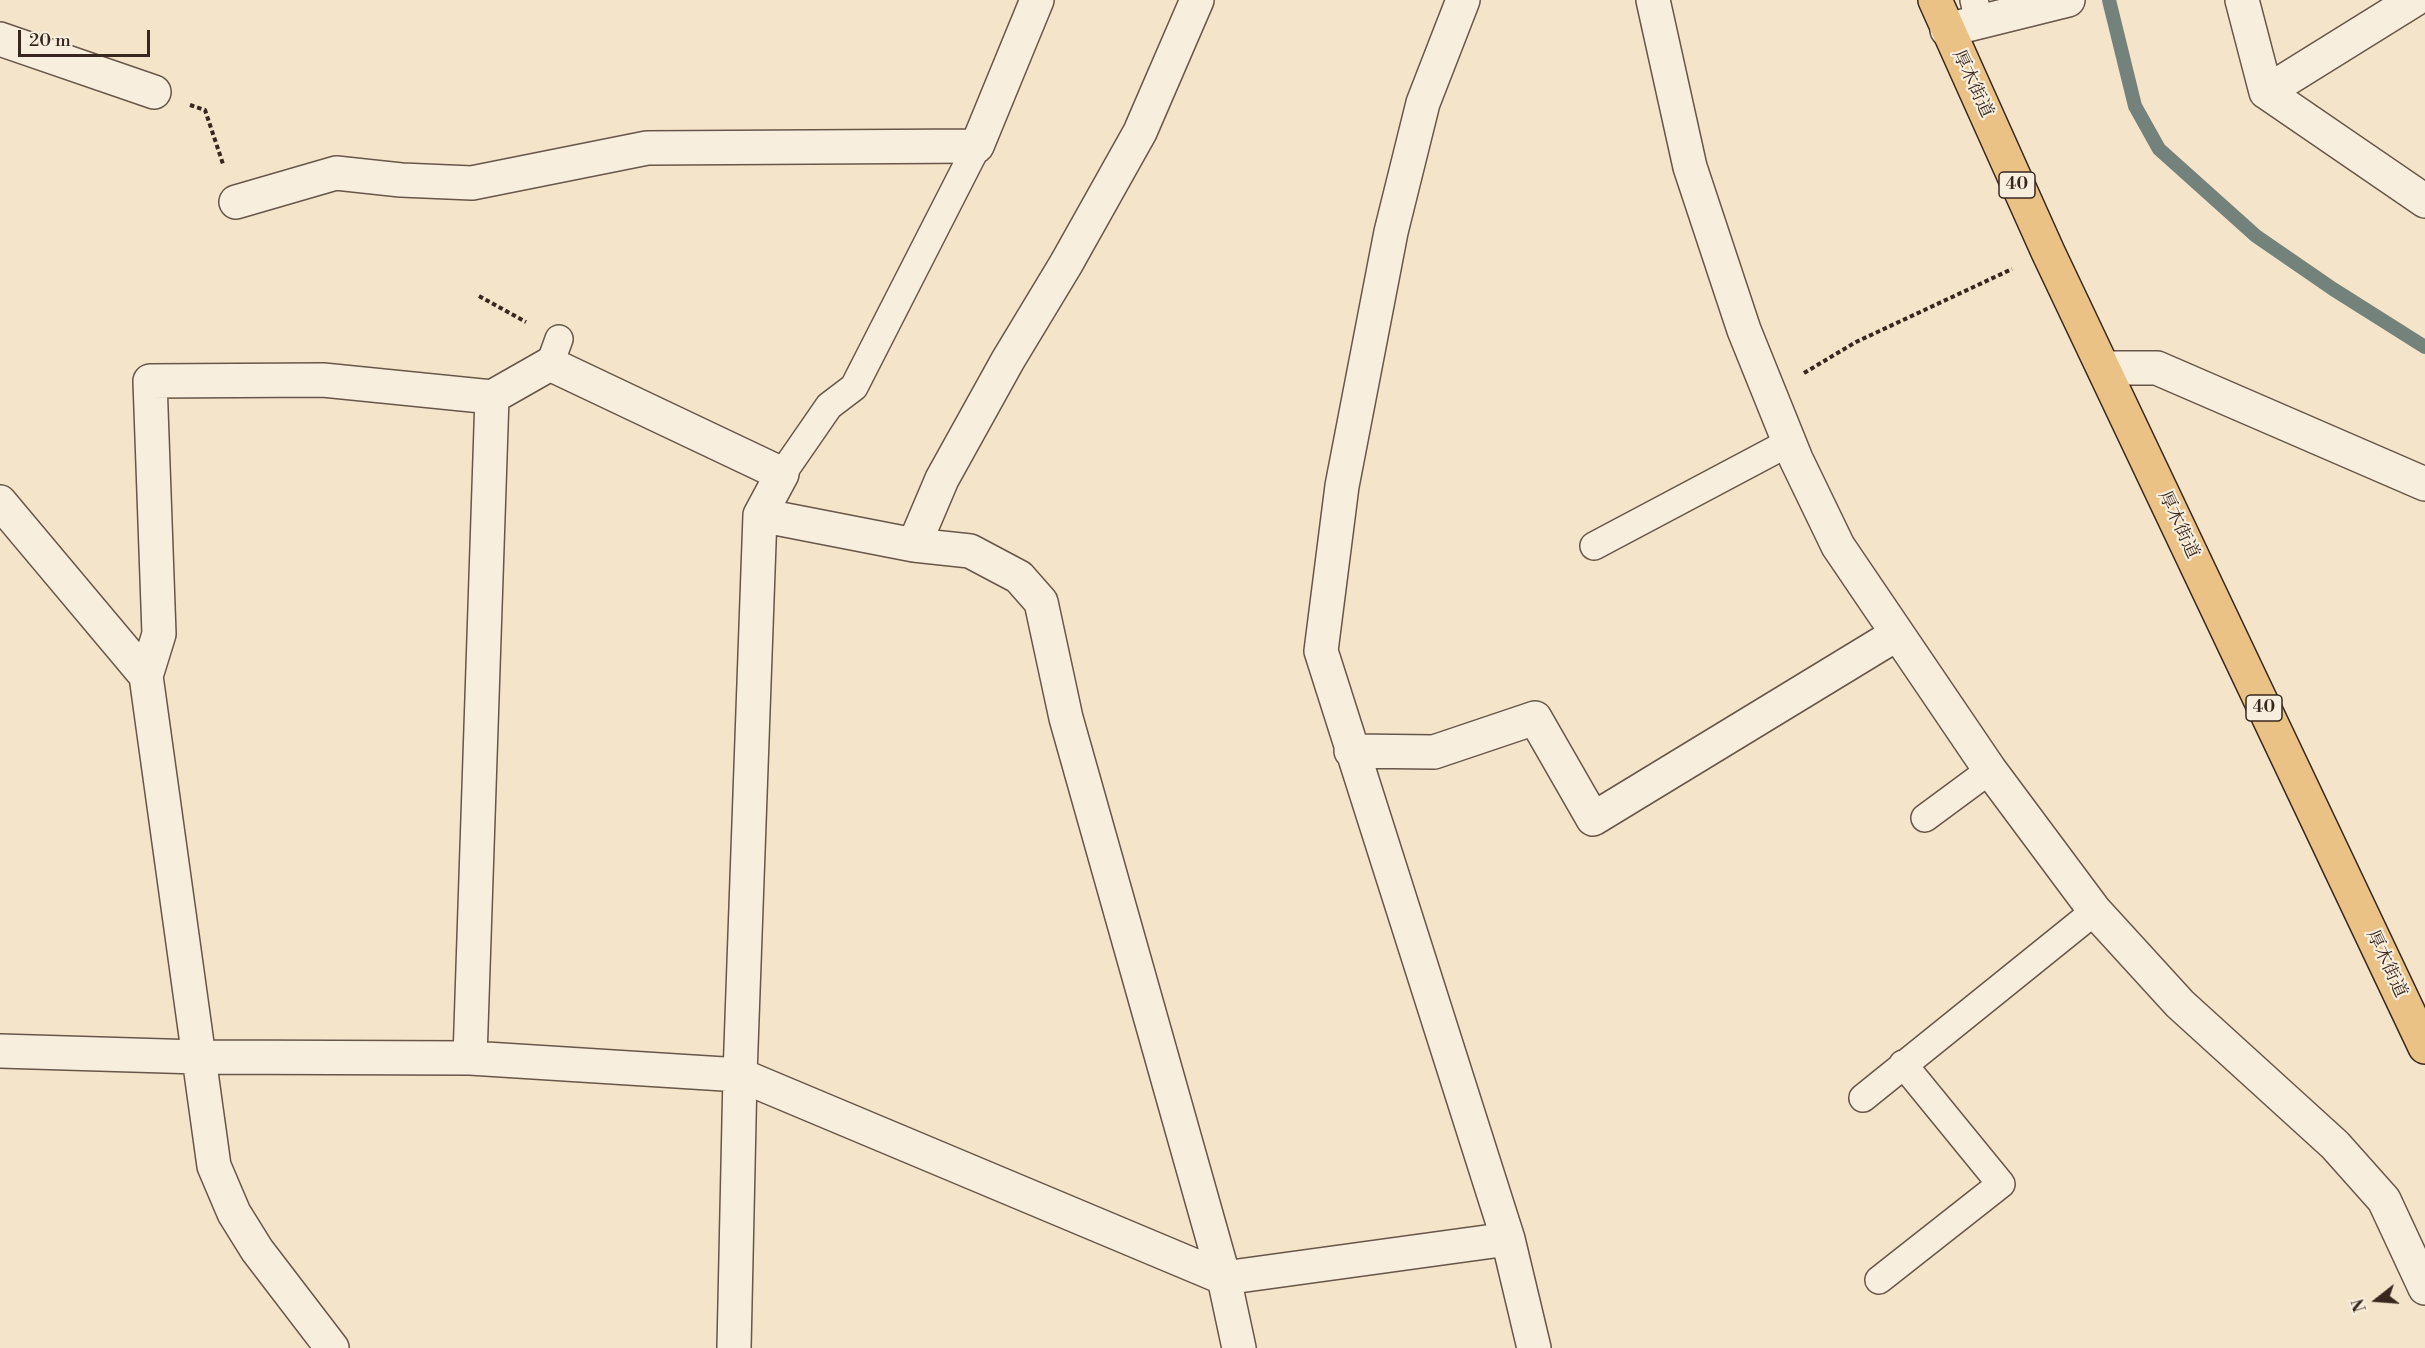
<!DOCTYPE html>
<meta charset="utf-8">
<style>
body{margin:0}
#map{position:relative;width:2425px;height:1348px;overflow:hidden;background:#f4e5ca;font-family:"Libre Bodoni",serif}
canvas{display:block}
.north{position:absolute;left:2347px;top:1270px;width:60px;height:60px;-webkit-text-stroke:4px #f8eedd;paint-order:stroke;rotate:253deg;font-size:16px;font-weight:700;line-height:24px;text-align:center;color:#38271e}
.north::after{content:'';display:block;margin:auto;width:21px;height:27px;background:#38271e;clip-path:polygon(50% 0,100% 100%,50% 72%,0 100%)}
.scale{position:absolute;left:18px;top:30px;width:132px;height:27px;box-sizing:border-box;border:3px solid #38271e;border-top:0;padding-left:8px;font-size:18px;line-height:21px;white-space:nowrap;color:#38271e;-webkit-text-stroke:4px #f8eedd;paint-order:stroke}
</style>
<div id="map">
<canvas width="2425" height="1348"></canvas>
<div class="north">N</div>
<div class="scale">20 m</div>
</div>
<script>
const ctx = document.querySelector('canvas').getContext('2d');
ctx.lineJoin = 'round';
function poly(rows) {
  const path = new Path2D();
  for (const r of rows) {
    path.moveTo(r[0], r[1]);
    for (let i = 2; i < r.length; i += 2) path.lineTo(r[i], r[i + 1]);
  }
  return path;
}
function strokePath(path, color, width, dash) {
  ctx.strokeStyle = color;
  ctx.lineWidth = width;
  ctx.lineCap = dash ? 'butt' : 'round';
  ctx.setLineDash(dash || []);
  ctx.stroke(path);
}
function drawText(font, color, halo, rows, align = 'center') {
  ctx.font = font + ' "Libre Bodoni","Noto Serif JP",serif';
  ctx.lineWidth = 4.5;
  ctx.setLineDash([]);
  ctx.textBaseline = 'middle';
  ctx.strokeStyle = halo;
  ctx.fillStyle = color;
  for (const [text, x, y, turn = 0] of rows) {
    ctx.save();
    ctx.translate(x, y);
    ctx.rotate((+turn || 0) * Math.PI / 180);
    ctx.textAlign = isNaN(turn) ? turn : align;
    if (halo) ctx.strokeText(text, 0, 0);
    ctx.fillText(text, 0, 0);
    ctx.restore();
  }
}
strokePath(poly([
 [2109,0,2135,106,2159,149,2256,236,2333,289,2425,347]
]), '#74827c', 14);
const service = poly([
 [1974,0,1979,21],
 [550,364,559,339],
 [782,474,829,406,854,387,977,146],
 [1594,546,1790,442],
 [1925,818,1990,770],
 [1863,1098,2095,911],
 [1879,1280,2001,1184,1903,1064]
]);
const minor = poly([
 [1463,0,1423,103,1391,232,1342,486,1321,651,1508,1239,1534,1348],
 [1653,0,1690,167,1744,330,1796,459,1838,546,1990,770,2095,911,2180,1004,2335,1145,2384,1200,2425,1288],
 [2242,0,2266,92,2425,201],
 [1947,30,2068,0],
 [0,39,154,92],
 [2266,92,2414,0],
 [236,202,336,173,401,180,472,183,647,148,977,146,1037,0],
 [2104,368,2157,368,2425,484],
 [0,502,146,676,214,1166,234,1213,257,1250,332,1348],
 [760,515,914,545,970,551,1019,577,1041,602,1066,718,1224,1278,1239,1348],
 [914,545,942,479,1008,360,1066,264,1140,132,1197,0],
 [146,676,159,634,150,381,323,380,492,397],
 [1351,751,1434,752,1535,718,1593,819,1897,634],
 [0,1051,198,1057,470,1058,740,1075,1224,1278,1508,1239],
 [470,1058,492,397,550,364,782,474,760,515,740,1075,734,1348]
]);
const primary = poly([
 [1935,0,2048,252,2425,1047]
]);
strokePath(service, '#675649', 30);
strokePath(minor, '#675649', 36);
strokePath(primary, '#38271e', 36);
strokePath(poly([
 [190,105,205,110,223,164],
 [479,296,526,322],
 [1804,373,1856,342,2012,269]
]), '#38271e', 4, [4.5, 3]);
strokePath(service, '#f8eedd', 27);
strokePath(minor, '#f8eedd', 33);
strokePath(primary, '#eac285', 33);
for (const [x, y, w] of [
 [2017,185,36],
 [2264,708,36]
]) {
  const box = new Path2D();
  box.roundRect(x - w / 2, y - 13, w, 26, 4.5);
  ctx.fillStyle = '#f8eedd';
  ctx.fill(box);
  strokePath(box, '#38271e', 1.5);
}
drawText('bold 16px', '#38271e', null, [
 ["40",2017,185],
 ["40",2264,708]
]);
drawText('18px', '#38271e', '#f8eedd', [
 ["厚木街道",1972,84,65],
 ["厚木街道",2178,525,65],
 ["厚木街道",2386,964,65]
]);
</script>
